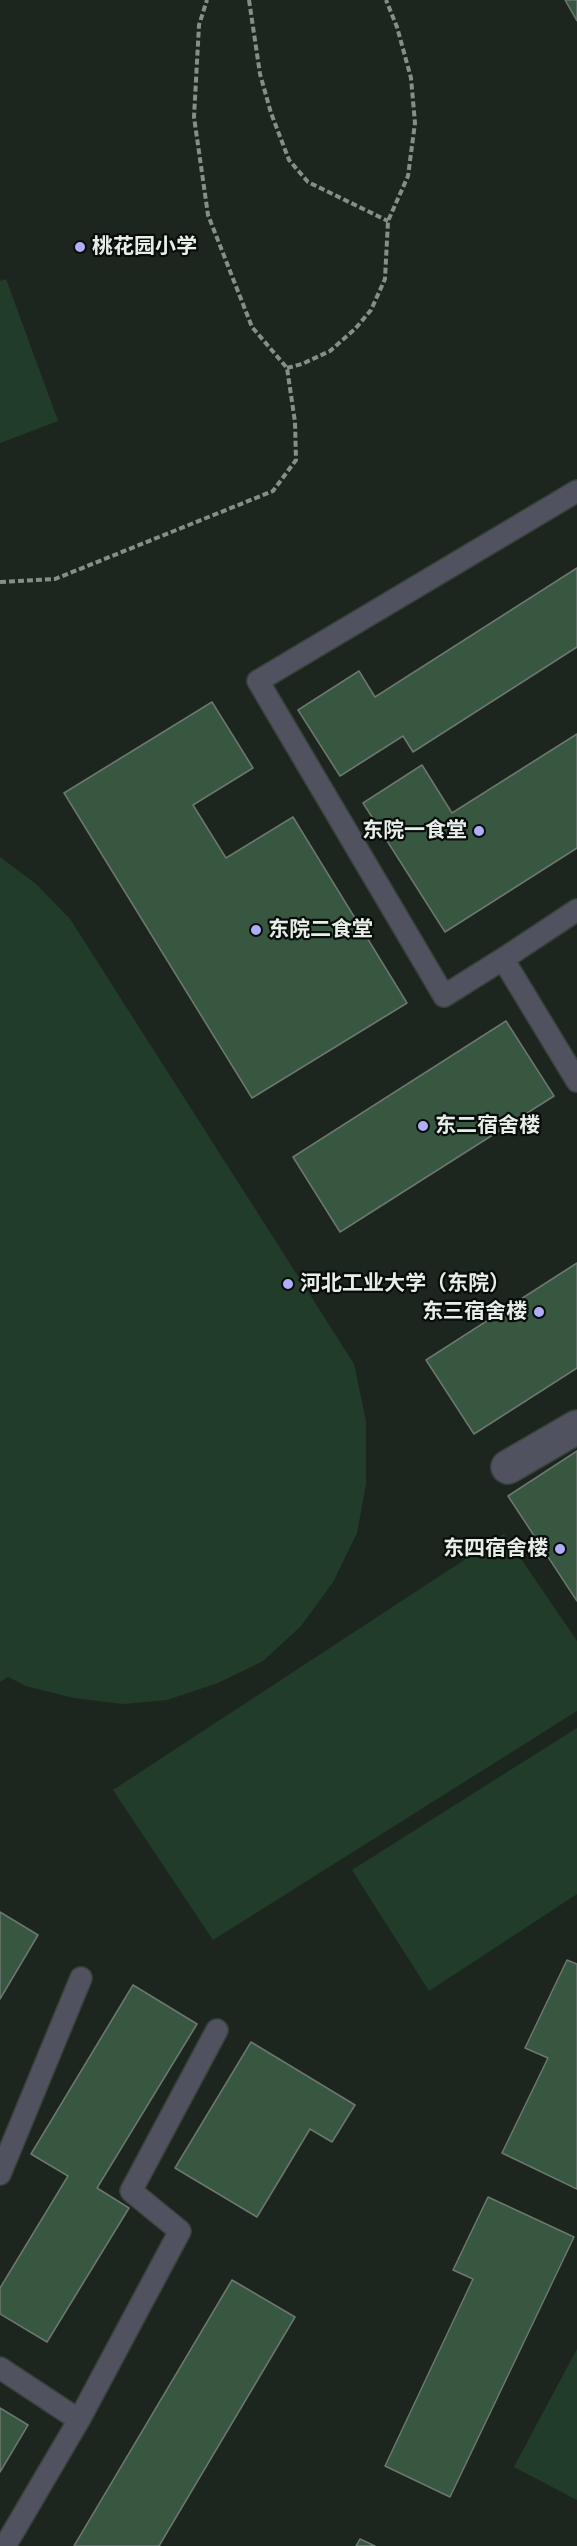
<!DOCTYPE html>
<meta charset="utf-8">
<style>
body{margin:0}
canvas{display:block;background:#1c261f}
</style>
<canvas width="577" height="2546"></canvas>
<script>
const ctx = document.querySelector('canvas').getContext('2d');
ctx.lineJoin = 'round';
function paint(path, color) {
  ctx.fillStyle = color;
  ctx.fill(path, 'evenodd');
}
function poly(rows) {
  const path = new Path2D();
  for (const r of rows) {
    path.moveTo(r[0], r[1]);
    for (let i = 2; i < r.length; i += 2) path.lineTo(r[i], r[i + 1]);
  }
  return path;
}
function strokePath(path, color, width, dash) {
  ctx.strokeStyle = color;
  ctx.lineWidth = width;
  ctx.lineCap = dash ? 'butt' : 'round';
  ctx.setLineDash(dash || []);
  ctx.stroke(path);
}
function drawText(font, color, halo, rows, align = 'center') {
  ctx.font = font + ' "Roboto Serif","Noto Sans SC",serif';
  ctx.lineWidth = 4.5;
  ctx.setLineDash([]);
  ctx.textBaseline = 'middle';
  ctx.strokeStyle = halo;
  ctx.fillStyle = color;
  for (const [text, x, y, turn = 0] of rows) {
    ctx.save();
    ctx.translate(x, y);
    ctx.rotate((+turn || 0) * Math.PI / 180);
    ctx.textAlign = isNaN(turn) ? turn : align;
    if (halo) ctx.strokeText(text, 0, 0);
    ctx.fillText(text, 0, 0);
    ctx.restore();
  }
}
paint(poly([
 [6,279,58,421,0,443,0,281],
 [0,857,36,884,70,919,354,1364,366,1421,366,1484,357,1533,333,1582,301,1626,263,1661,218,1683,167,1700,123,1704,74,1698,26,1686,8,1677,0,1682],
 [504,1534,577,1641,577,1711,213,1940,113,1790],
 [577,1728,577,1894,429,1991,352,1870],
 [577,2349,577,2500,514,2467]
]), '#213d2a');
const building = poly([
 [565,0,577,0,577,21,565,0],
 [577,568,577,647,413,752,403,736,340,776,298,710,359,671,375,697,577,568],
 [212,702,253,768,193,805,226,858,293,817,407,1003,252,1098,64,793,212,702],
 [577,734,577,848,445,932,363,803,422,765,452,813,577,734],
 [506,1021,554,1096,340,1232,293,1157,506,1021],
 [577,1263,577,1368,474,1434,426,1360,577,1263],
 [577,1451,577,1601,508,1496,577,1451],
 [0,1912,38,1935,0,1999,0,1912],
 [567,1960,577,1964,577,2189,502,2153,548,2058,525,2048,567,1960],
 [133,1985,197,2024,97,2188,129,2208,47,2342,0,2314,0,2288,68,2176,31,2154,133,1985],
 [251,2042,355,2105,332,2142,310,2129,257,2217,175,2168,251,2042],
 [488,2197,574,2237,450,2497,385,2466,473,2279,453,2270,488,2197],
 [232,2280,295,2317,159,2546,74,2546,232,2280],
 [0,2408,28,2425,0,2472,0,2408],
 [360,2539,375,2546,356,2546,360,2539]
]);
paint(building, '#375741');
strokePath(building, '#6c776f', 1.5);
const lane = poly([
 [577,910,503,959,577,1081],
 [503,959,444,996,258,681,577,491],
 [0,2174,81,1978],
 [0,2368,79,2420,5,2546],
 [79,2420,180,2231,131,2191,217,2030]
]);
const street = poly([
 [508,1467,577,1427]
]);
strokePath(lane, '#38423b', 24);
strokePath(street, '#38423b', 36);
strokePath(poly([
 [249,0,260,74,271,113,289,160,308,182,388,221],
 [287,368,302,364,330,351,355,329,371,310,385,279,388,221,408,176,415,123,411,78,397,27,386,0],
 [0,582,55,579,273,491,296,460,295,422,287,368,252,327,208,215,194,117,199,25,207,0]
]), '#868e88', 4, [6, 3]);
strokePath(lane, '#515260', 21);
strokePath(street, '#515260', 33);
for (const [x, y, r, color] of [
 [80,247,6,"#b0aefa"],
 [479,831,6,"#b0aefa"],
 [256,930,6,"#b0aefa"],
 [423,1126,6,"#b0aefa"],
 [288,1284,6,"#b0aefa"],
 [539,1312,6,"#b0aefa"],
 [560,1549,6,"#b0aefa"]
]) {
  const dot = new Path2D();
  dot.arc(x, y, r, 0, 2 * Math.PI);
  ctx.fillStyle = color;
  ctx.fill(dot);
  strokePath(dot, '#090d0a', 2);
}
drawText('bold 21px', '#e7ede8', '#090d0a', [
 ["桃花园小学",92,247],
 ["东院一食堂",467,831,"right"],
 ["东院二食堂",268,930],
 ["东二宿舍楼",435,1126],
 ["河北工业大学（东院）",300,1284],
 ["东三宿舍楼",527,1312,"right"],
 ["东四宿舍楼",548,1549,"right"]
], 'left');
</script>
